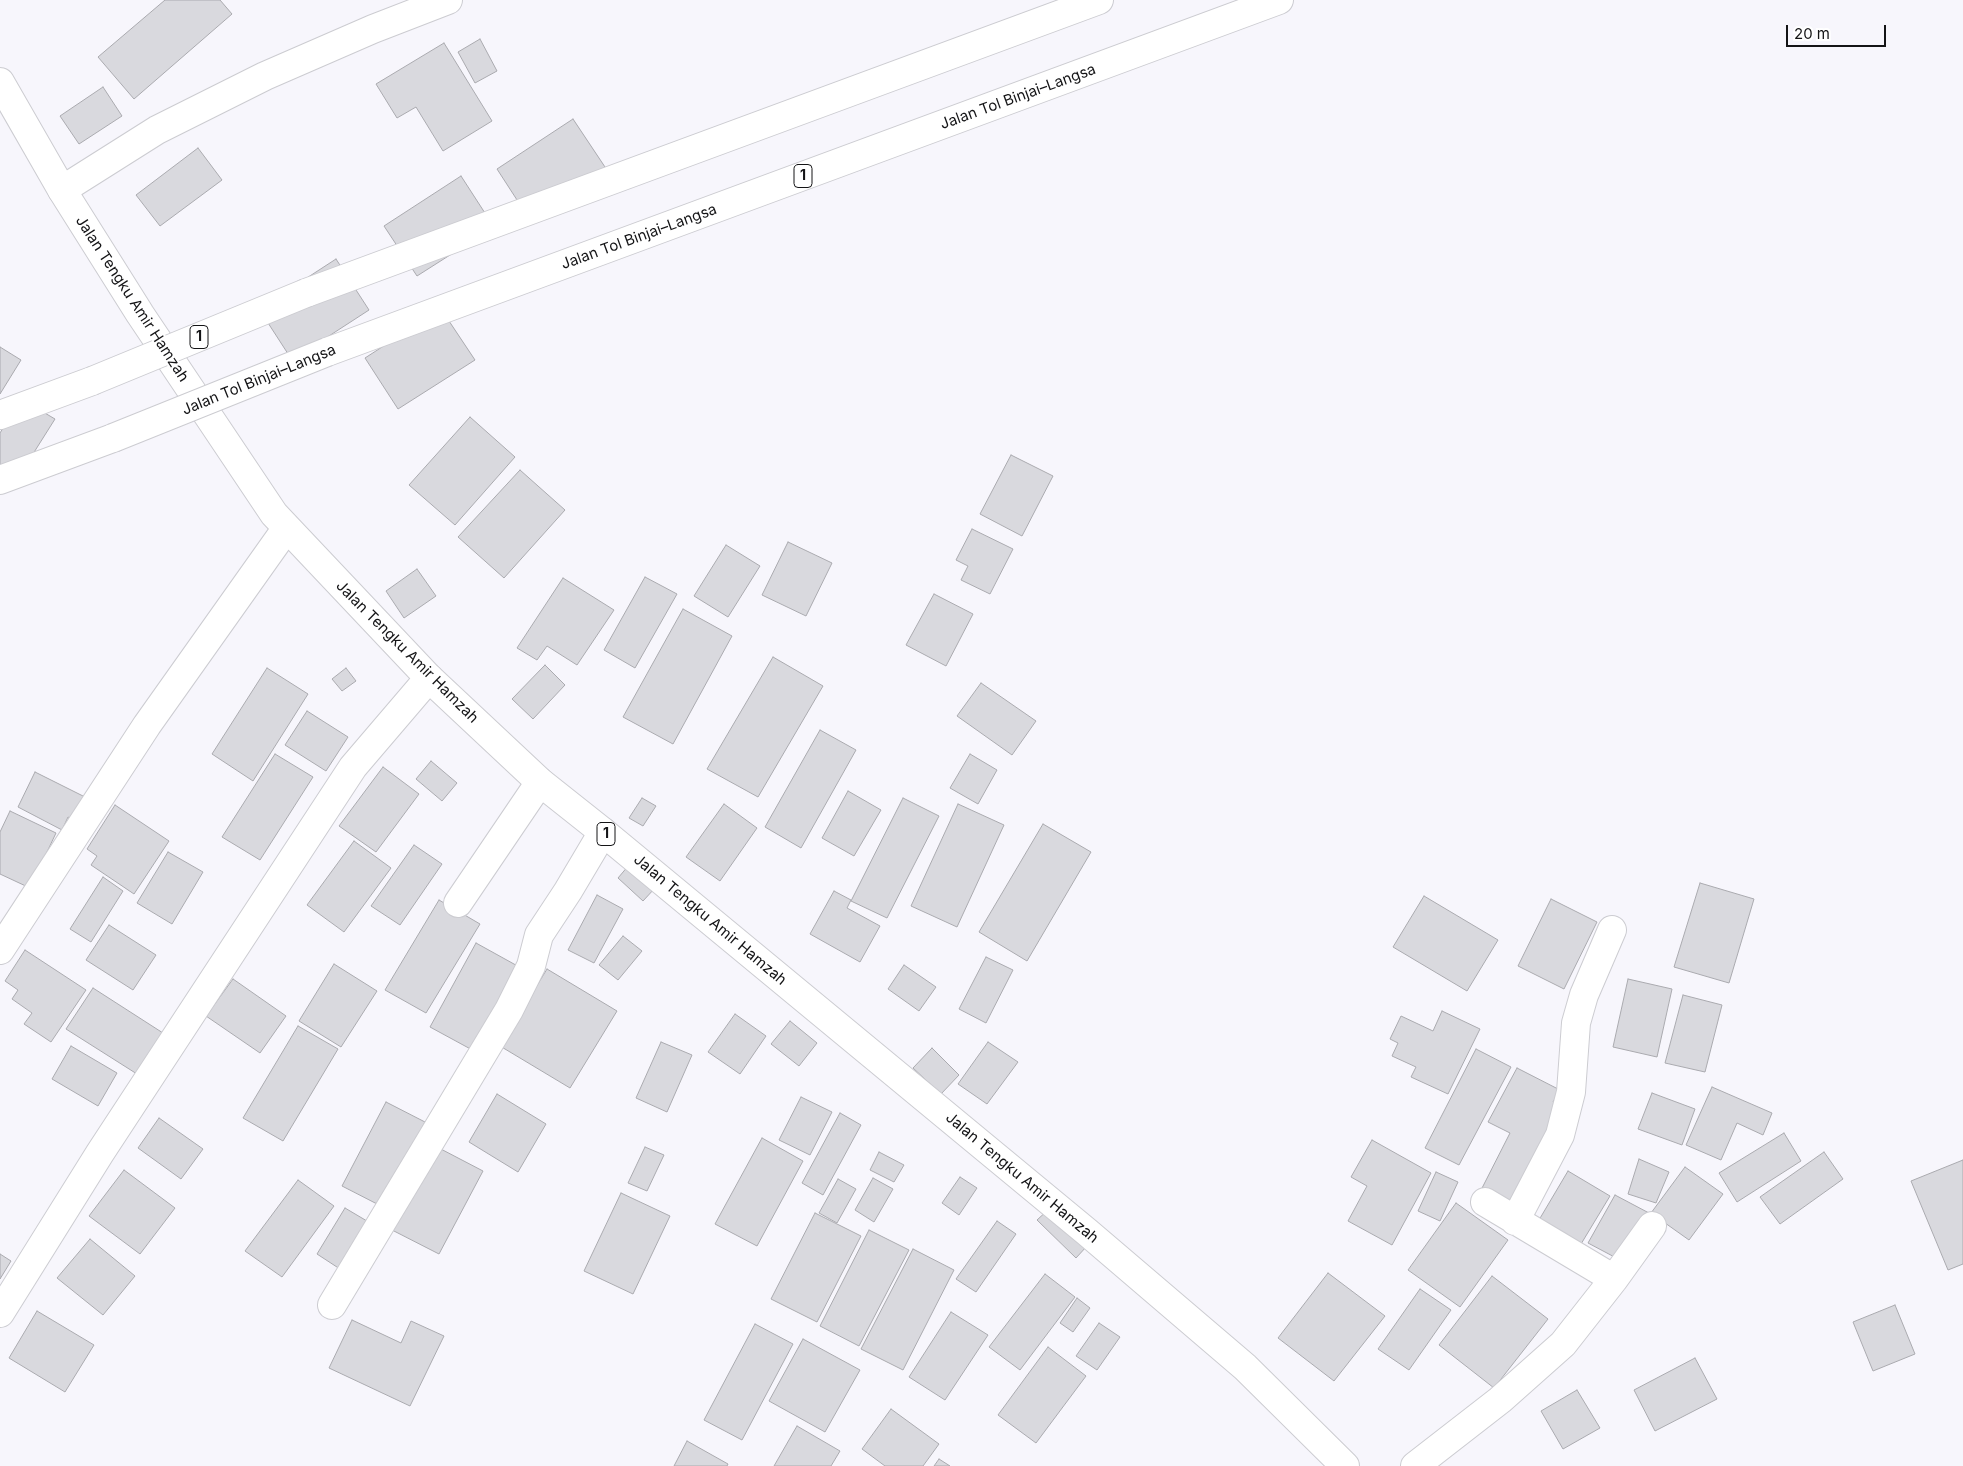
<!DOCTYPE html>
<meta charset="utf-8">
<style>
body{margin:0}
#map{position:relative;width:1963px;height:1466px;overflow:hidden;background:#f7f6fc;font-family:Inter,sans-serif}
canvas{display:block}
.scale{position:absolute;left:1786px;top:25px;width:100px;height:22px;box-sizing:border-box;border:2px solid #141416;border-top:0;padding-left:6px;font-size:15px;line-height:18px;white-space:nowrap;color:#141416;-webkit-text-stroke:4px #fff;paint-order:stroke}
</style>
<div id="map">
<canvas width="1963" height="1466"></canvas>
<div class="scale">20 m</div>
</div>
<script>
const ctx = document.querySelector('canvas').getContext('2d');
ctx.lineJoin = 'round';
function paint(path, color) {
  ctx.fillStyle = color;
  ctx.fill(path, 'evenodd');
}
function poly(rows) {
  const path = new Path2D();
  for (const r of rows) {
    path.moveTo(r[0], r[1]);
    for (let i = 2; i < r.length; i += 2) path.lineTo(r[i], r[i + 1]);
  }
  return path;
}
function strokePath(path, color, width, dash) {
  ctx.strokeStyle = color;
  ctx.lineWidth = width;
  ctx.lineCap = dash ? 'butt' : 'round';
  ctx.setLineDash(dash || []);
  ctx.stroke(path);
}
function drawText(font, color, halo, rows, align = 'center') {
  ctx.font = font + ' Inter,sans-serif';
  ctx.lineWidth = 4;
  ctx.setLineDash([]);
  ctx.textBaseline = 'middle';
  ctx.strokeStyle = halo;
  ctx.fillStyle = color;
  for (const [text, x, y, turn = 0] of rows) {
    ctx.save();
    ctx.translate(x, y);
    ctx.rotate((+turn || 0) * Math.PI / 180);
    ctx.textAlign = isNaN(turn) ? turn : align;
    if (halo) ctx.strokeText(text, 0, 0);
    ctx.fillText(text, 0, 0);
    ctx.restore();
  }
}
const building = poly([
 [165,0,220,0,232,14,134,99,98,57,165,0],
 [480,39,497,71,475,83,458,52,480,39],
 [444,43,492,121,443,151,416,107,397,118,376,84,444,43],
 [103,87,122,116,79,144,60,116,103,87],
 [573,119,607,170,530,220,497,169,573,119],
 [198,148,222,180,160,226,136,195,198,148],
 [461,176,494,227,417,276,384,226,461,176],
 [336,259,369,310,292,360,259,309,336,259],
 [441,309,475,360,398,409,365,358,441,309],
 [0,347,21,360,0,394,0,347],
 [21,399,55,419,14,484,0,476,0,433,21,399],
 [470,417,515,457,455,525,409,485,470,417],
 [1011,455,1053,476,1022,536,980,514,1011,455],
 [520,470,565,510,504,578,458,537,520,470],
 [972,529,1013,549,990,594,961,580,968,566,956,560,972,529],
 [788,542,832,563,806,616,762,595,788,542],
 [726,545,760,566,728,617,694,596,726,545],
 [417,569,436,596,404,618,386,591,417,569],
 [645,577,677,594,635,668,604,650,645,577],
 [563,578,614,610,577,665,547,646,537,660,517,648,563,578],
 [934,594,973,614,946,666,906,645,934,594],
 [683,609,732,636,673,744,623,717,683,609],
 [773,657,823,686,758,797,707,769,773,657],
 [545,665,565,685,533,719,512,699,545,665],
 [267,668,308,694,253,781,212,754,267,668],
 [346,668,356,681,342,691,332,679,346,668],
 [981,683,1036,721,1012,755,957,716,981,683],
 [307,711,348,737,326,771,285,745,307,711],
 [820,730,856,750,801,848,765,827,820,730],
 [275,754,313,777,260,860,222,837,275,754],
 [970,754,997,770,978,804,950,788,970,754],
 [431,761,457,783,442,801,416,779,431,761],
 [383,767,419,794,376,852,339,826,383,767],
 [35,772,85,797,74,820,68,817,62,830,18,807,35,772],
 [848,791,881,810,854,856,822,838,848,791],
 [642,798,656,806,643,826,629,818,642,798],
 [903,798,939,816,887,918,851,901,903,798],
 [724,804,757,828,720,881,686,857,724,804],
 [958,804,1004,825,957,927,911,906,958,804],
 [115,805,169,841,134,894,91,865,97,856,87,849,115,805],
 [10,811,56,833,30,888,0,874,0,832,10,811],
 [1043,824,1091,852,1027,961,979,932,1043,824],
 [354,841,391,868,344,932,307,905,354,841],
 [414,845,442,864,400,925,371,906,414,845],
 [168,852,203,872,172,924,137,903,168,852],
 [629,865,655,888,643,901,618,878,629,865],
 [103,877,123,891,91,942,70,929,103,877],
 [1700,883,1754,899,1729,983,1674,967,1700,883],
 [834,891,851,900,847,908,880,926,860,962,810,934,834,891],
 [597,895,623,909,594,963,568,950,597,895],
 [1424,896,1498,940,1467,991,1393,947,1424,896],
 [1551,899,1597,922,1564,989,1518,966,1551,899],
 [439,900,480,924,426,1013,385,990,439,900],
 [109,925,156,955,133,990,86,960,109,925],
 [623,936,642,951,618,980,599,965,623,936],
 [476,943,523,969,476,1052,430,1027,476,943],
 [25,950,86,990,51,1042,24,1024,32,1013,12,999,18,990,5,981,25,950],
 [986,957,1013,970,986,1023,959,1009,986,957],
 [334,964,377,991,341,1047,299,1021,334,964],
 [904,965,936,987,919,1011,888,989,904,965],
 [547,969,617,1011,570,1088,500,1046,547,969],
 [233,979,286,1016,260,1053,206,1016,233,979],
 [1628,979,1672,989,1657,1057,1613,1047,1628,979],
 [93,988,163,1033,137,1074,66,1029,93,988],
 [1683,995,1722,1005,1705,1072,1665,1063,1683,995],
 [1442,1011,1480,1029,1448,1094,1411,1077,1416,1067,1392,1056,1398,1043,1390,1039,1401,1016,1433,1031,1442,1011],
 [735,1014,766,1036,740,1074,708,1052,735,1014],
 [790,1021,817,1043,799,1066,771,1044,790,1021],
 [298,1026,338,1049,283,1141,243,1118,298,1026],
 [661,1042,692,1055,667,1112,636,1098,661,1042],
 [988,1042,1018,1062,987,1104,958,1084,988,1042],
 [71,1046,117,1073,98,1106,52,1079,71,1046],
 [932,1048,959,1075,941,1094,913,1068,932,1048],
 [1476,1049,1511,1067,1459,1165,1425,1148,1476,1049],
 [1517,1068,1560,1090,1553,1102,1566,1108,1512,1211,1479,1194,1510,1133,1488,1122,1517,1068],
 [1712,1087,1772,1113,1763,1135,1737,1123,1721,1160,1686,1145,1712,1087],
 [1652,1093,1695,1109,1682,1145,1638,1129,1652,1093],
 [497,1094,546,1124,518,1172,469,1142,497,1094],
 [801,1097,832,1112,810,1155,779,1140,801,1097],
 [386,1102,425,1122,381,1206,342,1186,386,1102],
 [840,1113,861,1125,823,1195,802,1183,840,1113],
 [159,1118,203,1149,181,1179,138,1148,159,1118],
 [1784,1133,1801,1161,1737,1202,1719,1173,1784,1133],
 [762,1138,803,1161,757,1246,715,1224,762,1138],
 [1372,1140,1431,1173,1392,1245,1348,1221,1367,1186,1351,1177,1372,1140],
 [437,1147,483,1171,439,1254,392,1230,437,1147],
 [645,1147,664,1155,647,1191,628,1183,645,1147],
 [879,1152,904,1165,894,1182,870,1170,879,1152],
 [1824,1152,1843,1179,1780,1224,1760,1197,1824,1152],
 [1639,1159,1669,1172,1656,1203,1628,1194,1639,1159],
 [1963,1160,1963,1264,1948,1270,1911,1181,1963,1160],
 [1685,1167,1723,1194,1689,1240,1651,1213,1685,1167],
 [124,1170,175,1208,140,1254,89,1216,124,1170],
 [1568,1171,1610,1196,1578,1249,1536,1225,1568,1171],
 [1436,1172,1458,1182,1440,1221,1418,1211,1436,1172],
 [960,1177,977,1188,959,1215,942,1203,960,1177],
 [873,1178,893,1189,874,1222,855,1210,873,1178],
 [838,1179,856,1189,837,1223,819,1213,838,1179],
 [298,1180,334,1206,282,1277,245,1251,298,1180],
 [621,1193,670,1216,633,1294,584,1271,621,1193],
 [1615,1195,1649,1213,1622,1261,1588,1243,1615,1195],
 [1456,1203,1508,1240,1460,1307,1408,1270,1456,1203],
 [345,1208,372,1224,343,1271,317,1254,345,1208],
 [1049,1209,1087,1246,1076,1258,1037,1220,1049,1209],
 [815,1213,861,1236,817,1322,771,1299,815,1213],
 [997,1221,1016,1234,976,1292,956,1279,997,1221],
 [869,1230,909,1250,859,1346,820,1326,869,1230],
 [90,1239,135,1276,103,1315,57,1278,90,1239],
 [913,1249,954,1270,903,1370,861,1349,913,1249],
 [0,1254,11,1261,0,1279,0,1254],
 [1328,1273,1385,1316,1334,1381,1278,1338,1328,1273],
 [1045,1274,1075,1297,1020,1370,989,1347,1045,1274],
 [1492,1276,1548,1319,1494,1388,1439,1345,1492,1276],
 [1420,1289,1451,1310,1409,1370,1378,1349,1420,1289],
 [1077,1298,1090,1308,1073,1332,1060,1323,1077,1298],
 [1895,1305,1915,1354,1873,1371,1853,1322,1895,1305],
 [37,1311,94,1345,65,1392,9,1358,37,1311],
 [951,1312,988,1335,945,1400,909,1377,951,1312],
 [352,1320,401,1343,411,1321,444,1336,410,1406,329,1368,352,1320],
 [1099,1323,1120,1337,1097,1370,1076,1356,1099,1323],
 [755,1324,793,1344,742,1440,704,1420,755,1324],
 [803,1339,860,1370,825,1432,769,1401,803,1339],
 [1048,1347,1086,1376,1036,1443,998,1415,1048,1347],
 [1695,1358,1717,1399,1655,1431,1634,1390,1695,1358],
 [1577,1390,1600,1428,1563,1449,1541,1411,1577,1390],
 [891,1409,939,1444,923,1466,885,1466,862,1449,891,1409],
 [797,1426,840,1451,831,1466,774,1466,797,1426],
 [687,1441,728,1464,727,1466,674,1466,687,1441],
 [939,1459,950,1466,934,1466,939,1459]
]);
paint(building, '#d9d9de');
strokePath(building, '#aaaaaf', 1);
const minor = poly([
 [62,190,157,130,265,76,373,29,448,0],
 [458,903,540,782],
 [0,950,147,725,286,529],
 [1485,1202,1614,1279],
 [1515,1221,1560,1135,1571,1092,1576,1023,1584,995,1612,930],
 [332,1305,509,1010,531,966,539,935,568,891,603,832],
 [0,1313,100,1153,353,767,429,678],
 [1415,1466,1500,1400,1563,1344,1614,1279,1652,1226]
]);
const highway = poly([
 [0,82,62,190,140,314,274,514,429,678,540,782,603,832,1087,1232,1245,1367,1345,1466],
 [306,293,1099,0],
 [327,352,1279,0],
 [0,415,92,381],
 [0,480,113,438]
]);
strokePath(minor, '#ccccd1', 30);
strokePath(highway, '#ccccd1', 30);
strokePath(minor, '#fff', 28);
strokePath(highway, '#fff', 28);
const highwayBridge = poly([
 [92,381,306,293],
 [113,438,327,352]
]);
strokePath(highwayBridge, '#ccccd1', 30, []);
strokePath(highwayBridge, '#fff', 28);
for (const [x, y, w] of [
 [803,176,18],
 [199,337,18],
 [606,834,18]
]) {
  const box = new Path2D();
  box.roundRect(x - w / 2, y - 11.5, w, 23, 4);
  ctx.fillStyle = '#fff';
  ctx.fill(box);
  strokePath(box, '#141416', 1);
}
drawText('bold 14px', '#141416', null, [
 ["1",803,176],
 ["1",199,337],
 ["1",606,834]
]);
drawText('15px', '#141416', '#fff', [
 ["Jalan Tol Binjai–Langsa",1018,97,-20],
 ["Jalan Tol Binjai–Langsa",639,237,-20],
 ["Jalan Tengku Amir Hamzah",132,299,57],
 ["Jalan Tol Binjai–Langsa",259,380,-22],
 ["Jalan Tengku Amir Hamzah",407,652,45],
 ["Jalan Tengku Amir Hamzah",710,920,40],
 ["Jalan Tengku Amir Hamzah",1022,1178,40]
]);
</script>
